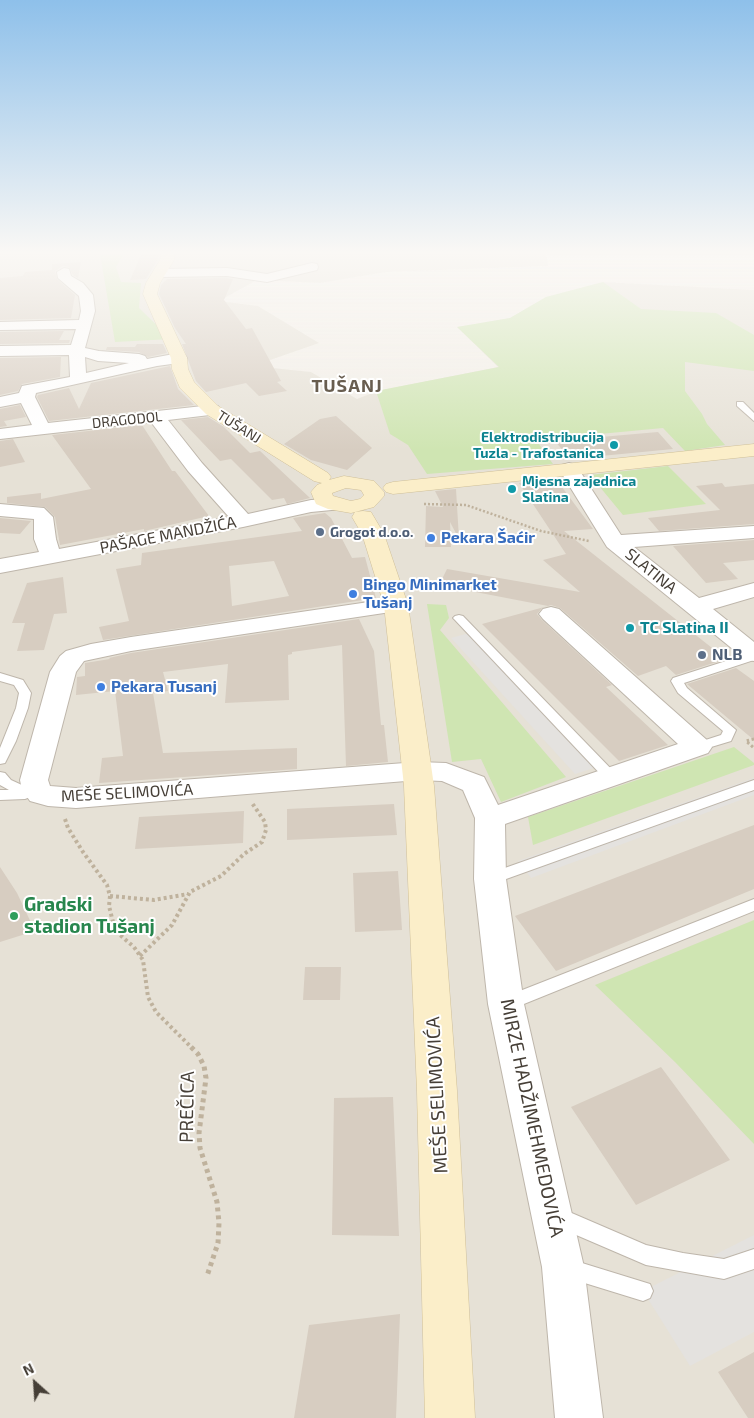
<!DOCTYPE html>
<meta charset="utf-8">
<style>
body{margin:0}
#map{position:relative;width:754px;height:1418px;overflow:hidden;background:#f3efe8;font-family:"Exo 2",sans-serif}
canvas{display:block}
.north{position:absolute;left:10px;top:1358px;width:50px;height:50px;-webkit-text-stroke:4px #fff;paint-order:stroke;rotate:334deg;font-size:14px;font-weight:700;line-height:20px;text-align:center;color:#463f37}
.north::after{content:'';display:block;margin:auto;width:18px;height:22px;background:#463f37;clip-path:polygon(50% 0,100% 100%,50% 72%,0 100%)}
</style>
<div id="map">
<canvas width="754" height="1418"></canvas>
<div class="north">N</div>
</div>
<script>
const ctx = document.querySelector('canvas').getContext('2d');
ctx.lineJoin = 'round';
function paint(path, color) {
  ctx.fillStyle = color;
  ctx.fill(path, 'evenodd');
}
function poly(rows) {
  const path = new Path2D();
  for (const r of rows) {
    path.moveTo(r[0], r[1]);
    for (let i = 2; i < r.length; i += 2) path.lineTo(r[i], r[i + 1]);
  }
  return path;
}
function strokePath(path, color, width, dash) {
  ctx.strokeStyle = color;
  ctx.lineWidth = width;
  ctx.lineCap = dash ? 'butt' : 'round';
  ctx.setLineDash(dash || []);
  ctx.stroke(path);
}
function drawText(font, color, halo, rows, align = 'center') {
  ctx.font = font + ' "Exo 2",sans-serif';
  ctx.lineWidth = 4;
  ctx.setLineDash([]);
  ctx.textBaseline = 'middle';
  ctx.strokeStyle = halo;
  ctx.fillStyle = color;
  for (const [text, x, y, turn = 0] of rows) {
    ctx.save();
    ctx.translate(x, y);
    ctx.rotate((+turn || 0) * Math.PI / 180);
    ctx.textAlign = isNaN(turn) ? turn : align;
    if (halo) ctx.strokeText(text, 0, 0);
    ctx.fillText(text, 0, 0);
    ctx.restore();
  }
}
paint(poly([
 [0,252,546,252,548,266,386,272,320,283,257,280,219,301,258,306,319,343,253,366,311,372,357,399,377,391,498,367,457,327,510,318,546,297,603,282,754,290,754,1418,0,1418]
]), '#e6e1d6');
paint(poly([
 [100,254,123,255,116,267,121,282,141,283,139,308,171,339,115,342],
 [603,282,641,309,716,313,754,335,754,371,685,362,685,391,702,414,707,424,725,445,685,451,663,428,536,440,553,464,427,474,408,445,390,434,376,391,499,367,457,327,510,318,546,297],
 [668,466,706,504,623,515,590,475],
 [427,604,446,605,449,618,440,630,566,777,501,802,481,759,452,762],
 [734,747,754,763,754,765,533,845,528,817],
 [754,920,754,1144,675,1062,595,985]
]), '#cfe5b2');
paint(poly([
 [473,632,600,766,575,774,451,638],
 [754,778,754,795,531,878,518,861],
 [754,1235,754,1332,690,1366,643,1291]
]), '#e4e2df');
paint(poly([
 [159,254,158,259,146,279,130,280,141,255],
 [81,262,78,278,73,275,69,267,63,266,55,271,57,279,75,295,71,318,0,320,0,278,23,276,25,272,52,270,52,264],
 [227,278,233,279,224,300,246,329,252,328,281,381,277,382,287,391,259,396,246,383,206,392,196,381,182,344,186,344,175,328,159,294,161,285,167,279],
 [64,331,59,340,70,340,69,343,0,344,0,332],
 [137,344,163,344,167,353,148,357,139,352,106,350,107,347,135,347],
 [61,357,60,377,22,384,18,391,0,395,0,358],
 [170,366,178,389,194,405,49,421,37,397,38,395,69,388,79,409,91,383],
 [20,405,26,417,4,421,7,426,0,427,0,409],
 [336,416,372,448,347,470,311,460,284,444,320,419],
 [208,417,224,427,250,453,260,451,310,498,287,504,284,498,272,500,231,459,220,461,181,420],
 [142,425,172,471,175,471,209,516,144,531,144,529,60,545,55,517,45,507,7,503,7,497,41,493,41,499,91,489,52,435],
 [658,432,673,449,570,459,555,441],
 [13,439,25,462,0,467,0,441],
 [556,479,593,529,564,531,726,659,676,675,666,666,638,676,560,608,551,605,542,608,537,614,542,620,612,685,606,687,668,745,619,761,482,624,548,606,439,585,447,569,580,592,543,560,566,554,519,483],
 [722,483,725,487,754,484,754,524,659,531,648,518,720,510,696,486],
 [456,489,459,539,450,522,451,547,425,547,426,506,443,507,435,491],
 [325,513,331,518,352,558,365,557,376,598,103,640,99,627,129,621,116,569,141,565,142,553,302,531,293,518],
 [274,561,289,596,232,606,229,566],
 [0,518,31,521,20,534,0,533],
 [754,540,754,560,723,563,738,579,706,583,673,546],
 [63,577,67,613,54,614,44,650,17,651,25,623,12,623,27,583],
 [359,619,374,651,381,725,384,725,388,762,346,766,342,645,292,652,292,654,288,655,289,700,225,703,228,664,163,672,168,691,153,693,163,753,297,748,297,769,99,783,102,758,123,756,115,691,76,695,77,677,85,676,85,663,110,659,109,658,131,653],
 [736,668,754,681,754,740,687,684],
 [394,804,397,835,287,840,287,809],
 [244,811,243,843,135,849,139,817],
 [754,825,754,889,556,971,515,916],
 [0,867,17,893,35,931,0,942],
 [398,871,402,930,355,932,353,873],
 [305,967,341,967,340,1000,303,1000],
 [661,1067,730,1160,636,1205,571,1107],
 [393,1097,399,1236,332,1235,334,1098],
 [400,1314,396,1418,294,1418,309,1325],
 [754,1352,754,1418,748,1418,718,1372]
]), '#d7cdc1');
const lane = poly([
 [737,402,743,402,754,413,754,421,737,406,737,402],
 [459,615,463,616,616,774,618,777,616,780,606,780,455,620,453,618,455,616,459,615],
 [754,652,754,660,684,683,687,688,736,730,731,741,698,751,693,750,691,747,693,744,721,735,723,731,678,693,671,681,673,678,754,652],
 [0,673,23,680,31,693,28,708,16,741,5,763,0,764,0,748,16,708,19,693,14,685,0,681,0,673],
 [0,772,5,773,11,780,24,786,45,791,47,794,45,797,40,799,30,797,25,799,0,800,0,790,9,790,0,785,0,772],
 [754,780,754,790,495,883,490,884,485,883,483,879,485,875,754,780],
 [754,899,754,911,514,1008,508,1010,502,1008,500,1003,502,998,754,899],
 [560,1208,646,1245,683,1253,724,1259,754,1249,754,1269,724,1279,646,1265,553,1225,550,1218,553,1211,560,1208],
 [569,1259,650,1284,653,1291,650,1298,643,1301,562,1276,559,1269,562,1262,569,1259]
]);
const street = poly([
 [312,263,317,264,318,267,317,270,267,282,227,276,160,277,153,273,160,269,227,268,267,274,312,263],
 [64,268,69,269,71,276,83,283,93,295,95,311,85,348,99,351,139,354,145,356,147,359,179,353,185,355,187,358,185,361,179,363,157,366,36,393,35,397,48,423,212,405,218,406,221,410,218,414,168,420,202,463,248,514,311,500,335,499,342,501,345,505,342,509,311,512,243,527,0,573,0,559,39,552,34,539,34,519,0,516,0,504,44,508,53,517,56,539,59,549,229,517,188,471,151,422,0,439,0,429,32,425,21,403,0,407,0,397,19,393,22,386,70,377,69,355,0,356,0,346,71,345,76,329,0,330,0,322,79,320,81,311,79,296,58,278,57,272,64,268],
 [85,357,98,361,129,363,86,373,85,357],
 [569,463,576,465,621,535,754,526,754,538,634,547,699,598,754,583,754,597,713,609,754,642,754,661,745,659,607,547,559,469,562,465,569,463],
 [396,598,404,600,408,605,404,610,131,651,84,661,76,672,48,780,50,786,76,788,418,762,446,763,484,777,498,805,678,744,543,619,539,614,543,609,551,607,559,609,708,741,712,747,708,753,505,824,506,879,524,1004,584,1267,603,1418,555,1418,542,1267,488,1004,474,879,475,818,463,790,442,781,418,780,76,808,48,806,30,801,22,790,20,780,50,672,60,656,66,651,91,644,131,637,396,598]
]);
const secondary = poly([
 [161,252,175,252,174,260,160,283,157,294,187,358,188,369,194,382,218,406,328,473,331,477,329,480,344,476,374,481,384,492,384,496,374,507,351,513,328,509,316,504,311,492,317,485,322,483,314,481,206,414,180,388,172,369,171,358,143,294,146,283,160,260,161,252],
 [346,488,361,490,364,495,360,499,351,501,333,496,332,493,346,488],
 [754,444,754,456,393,494,386,492,383,488,386,484,393,482,754,444],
 [363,511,371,512,384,534,408,605,434,786,457,1091,475,1418,425,1418,417,1091,404,786,384,605,362,534,352,517,355,512,363,511]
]);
strokePath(lane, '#beb6ab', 2);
strokePath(street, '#beb6ab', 2);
strokePath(secondary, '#d0c099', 1);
strokePath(poly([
 [424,504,466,505,541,531,589,541]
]), '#bfb29d', 2.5, [2, 2]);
strokePath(poly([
 [754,739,746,741,754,748]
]), '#bfb29d', 3, [2.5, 2.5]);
strokePath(poly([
 [65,819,68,828,83,852,107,885,110,896,109,906,114,926,120,935,134,947,143,960,148,997,156,1012,192,1048],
 [110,896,154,900,188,894],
 [140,956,172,925,190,892,221,876,244,854,262,842,266,830,265,822,252,803]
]), '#bfb29d', 4, [3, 3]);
strokePath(poly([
 [191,1047,198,1054,204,1066,206,1078,199,1133,200,1148,217,1202,219,1223,218,1243,207,1276]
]), '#bfb29d', 5, [4, 4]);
paint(lane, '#fff');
paint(street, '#fff');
paint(secondary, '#fbeec9');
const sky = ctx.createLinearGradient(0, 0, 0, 451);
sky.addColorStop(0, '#8ec0ea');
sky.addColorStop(0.56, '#faf8f5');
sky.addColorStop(1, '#faf8f500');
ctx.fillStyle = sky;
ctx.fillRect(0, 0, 754, 451);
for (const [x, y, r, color] of [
 [614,445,5,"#0f9aa8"],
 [512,489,5,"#0f9aa8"],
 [320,532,5,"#5c6f8a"],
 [431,538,5,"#3f7fe0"],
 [353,594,5,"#3f7fe0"],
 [630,628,5,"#0f9aa8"],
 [702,655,5,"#5c6f8a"],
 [101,687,5,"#3f7fe0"],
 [14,916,5,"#2e9e5b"]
]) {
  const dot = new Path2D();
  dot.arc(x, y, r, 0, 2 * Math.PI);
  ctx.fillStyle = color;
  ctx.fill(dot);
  strokePath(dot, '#fff', 2);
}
drawText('14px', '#463f37', '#fff', [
 ["DRAGODOL",127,420,-6],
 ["TUŠANJ",239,427,32]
]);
drawText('bold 14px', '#0d838f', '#fff', [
 ["Elektrodistribucija",604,437],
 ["Tuzla - Trafostanica",604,453],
 ["Mjesna zajednica",522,481,"left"],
 ["Slatina",522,497,"left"]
], 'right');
drawText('bold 14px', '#4e5e75', '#fff', [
 ["Grogot d.o.o.",330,532]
], 'left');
drawText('16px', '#463f37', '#fff', [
 ["PAŠAGE MANDŽIĆA",168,535,-11],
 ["SLATINA",651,571,39],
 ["MEŠE SELIMOVIĆA",127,793,-3]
]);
drawText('bold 16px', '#366cbe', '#fff', [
 ["Pekara Šaćir",441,538],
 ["Bingo Minimarket",363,585],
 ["Tušanj",363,603],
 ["Pekara Tusanj",111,687]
], 'left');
drawText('bold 16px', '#0d838f', '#fff', [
 ["TC Slatina II",640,628]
], 'left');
drawText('bold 16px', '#4e5e75', '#fff', [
 ["NLB",712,655]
], 'left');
ctx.letterSpacing = '1px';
drawText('bold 18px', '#685d4f', '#fff', [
 ["TUŠANJ",347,386]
]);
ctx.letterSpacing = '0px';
drawText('bold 19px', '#27864d', '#fff', [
 ["Gradski",24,905],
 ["stadion Tušanj",24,927]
], 'left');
drawText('19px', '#463f37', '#fff', [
 ["MEŠE SELIMOVIĆA",437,1095,-93],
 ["PREČICA",187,1107,-89],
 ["MIRZE HADŽIMEHMEDOVIĆA",532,1118,78]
]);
</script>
